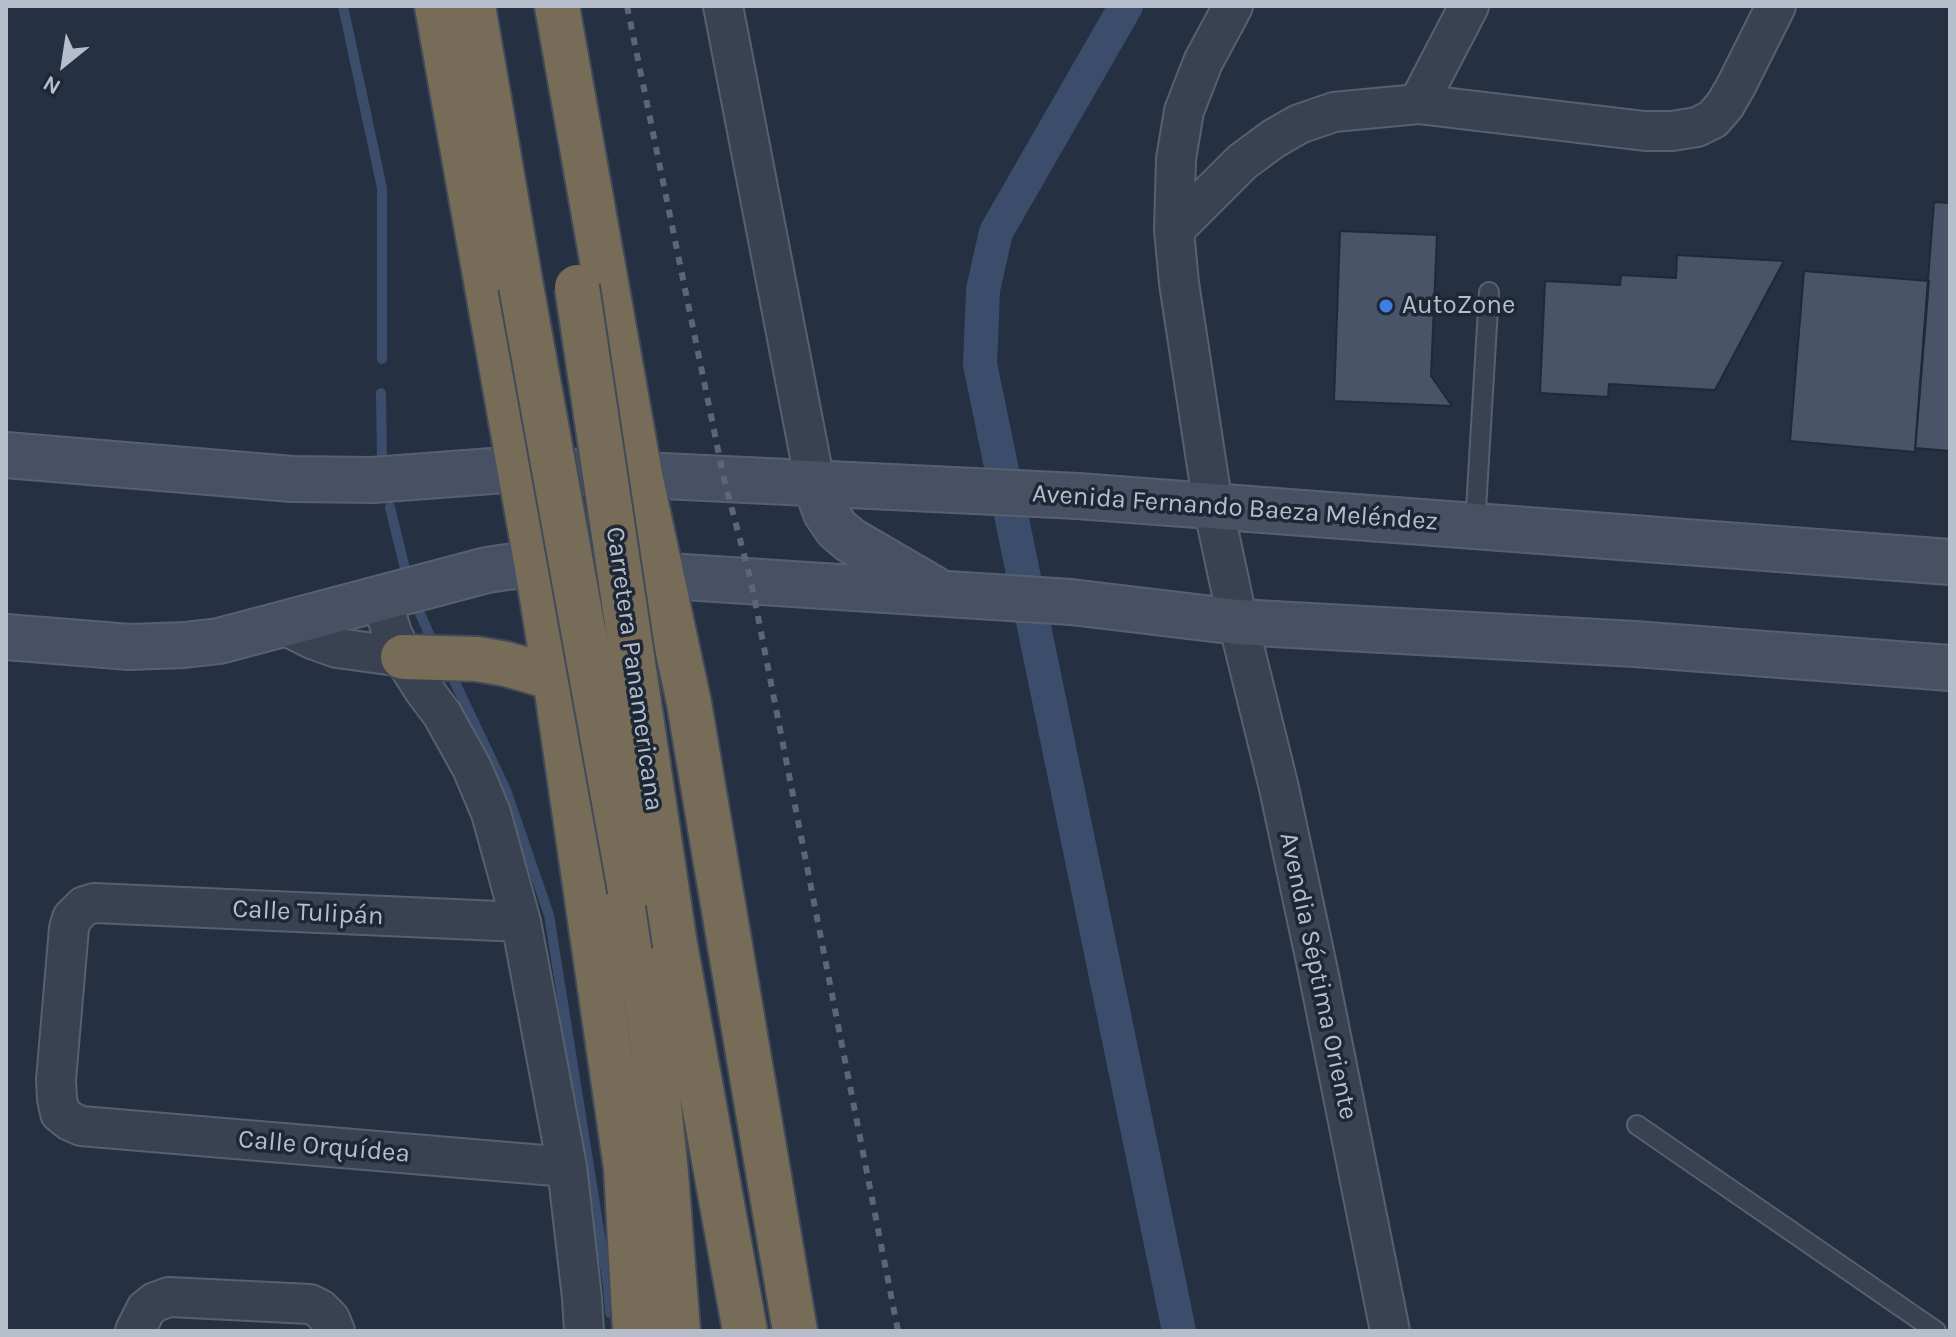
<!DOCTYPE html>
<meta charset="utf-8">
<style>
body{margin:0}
#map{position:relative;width:1956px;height:1337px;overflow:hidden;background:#253042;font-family:Karla,sans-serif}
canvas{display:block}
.frame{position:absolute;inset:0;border:8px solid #b6becb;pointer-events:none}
.north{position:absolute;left:24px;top:24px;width:80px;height:80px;-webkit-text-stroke:6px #1e2736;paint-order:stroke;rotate:210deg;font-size:22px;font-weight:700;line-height:32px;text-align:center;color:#b6becb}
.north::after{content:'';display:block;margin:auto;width:28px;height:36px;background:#b6becb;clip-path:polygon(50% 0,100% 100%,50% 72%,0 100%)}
</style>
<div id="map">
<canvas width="1956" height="1337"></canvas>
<div class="frame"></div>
<div class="north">N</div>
</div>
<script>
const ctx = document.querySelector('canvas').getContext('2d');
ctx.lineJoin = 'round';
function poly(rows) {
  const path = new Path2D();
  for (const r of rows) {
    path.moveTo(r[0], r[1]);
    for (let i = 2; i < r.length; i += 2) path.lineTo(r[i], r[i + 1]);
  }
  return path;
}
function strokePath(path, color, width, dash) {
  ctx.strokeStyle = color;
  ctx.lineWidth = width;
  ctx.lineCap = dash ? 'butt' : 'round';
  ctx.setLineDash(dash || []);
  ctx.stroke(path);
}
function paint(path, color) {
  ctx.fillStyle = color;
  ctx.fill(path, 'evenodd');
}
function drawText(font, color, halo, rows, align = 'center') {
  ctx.font = font + ' Karla,sans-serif';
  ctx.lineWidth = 7;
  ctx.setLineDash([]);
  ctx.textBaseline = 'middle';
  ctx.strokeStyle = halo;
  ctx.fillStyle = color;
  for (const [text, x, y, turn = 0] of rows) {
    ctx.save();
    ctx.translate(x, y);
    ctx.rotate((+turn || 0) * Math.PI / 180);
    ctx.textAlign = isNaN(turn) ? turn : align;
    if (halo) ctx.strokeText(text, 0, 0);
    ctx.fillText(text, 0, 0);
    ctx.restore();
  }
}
strokePath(poly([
 [343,6,382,188,382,359],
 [381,393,382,461],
 [390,507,404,565],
 [419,611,430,636],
 [450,672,506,790,549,915,608,1286,610,1313]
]), '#3b4d6b', 10);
strokePath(poly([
 [1126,6,996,232,983,290,980,364,1179,1331]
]), '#3b4d6b', 34);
const building = poly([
 [1934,202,1950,203,1950,451,1915,448,1934,202],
 [1340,231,1437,235,1431,376,1452,406,1334,401,1340,231],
 [1677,255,1784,261,1715,390,1609,384,1608,397,1540,393,1545,281,1620,285,1621,275,1676,278,1677,255],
 [1804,271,1929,281,1915,452,1790,441,1804,271]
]);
paint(building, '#495468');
strokePath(building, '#202938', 2);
const lane = poly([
 [1475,526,1489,292],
 [1637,1125,1936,1331]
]);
const street = poly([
 [723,6,815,483],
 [1233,6,1203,62,1184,111,1176,159,1174,230,1179,283,1213,506,1238,622,1279,788,1318,971,1390,1331],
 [1418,104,1469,6],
 [1174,230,1242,162,1273,139,1299,124,1334,112,1418,104,1645,131,1672,131,1697,127,1713,119,1725,105,1736,86,1776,6],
 [381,598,392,633,403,657,424,690,442,714,472,768,491,813,521,922,567,1167,582,1298,584,1331],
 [282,624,312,639,337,648,403,657],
 [521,922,94,903,84,906,72,918,69,928,56,1080,57,1099,60,1113,70,1121,81,1126,567,1167],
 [135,1331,146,1309,155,1302,169,1297,310,1304,320,1309,330,1319,335,1331]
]);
const secondary = poly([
 [6,455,292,479,373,480,518,469,1078,496,1950,562],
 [815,483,826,513,837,529,850,540,934,589],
 [6,637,130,647,184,645,219,641,487,570,514,566,1071,602,1238,622,1635,644,1950,668]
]);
const highway = poly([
 [437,6,537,567,555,678,626,1168,635,1331],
 [473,6,521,286],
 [557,6,640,475,689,703,795,1331],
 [403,657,477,659,506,664,555,678,570,668,579,665],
 [630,890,653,1046,666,1173,678,1331],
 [675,945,745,1331]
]);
strokePath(lane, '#57606e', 22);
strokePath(street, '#57606e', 42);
strokePath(secondary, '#57606e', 48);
strokePath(highway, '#414a58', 48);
strokePath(lane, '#3a4251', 18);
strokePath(street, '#3a4251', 38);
strokePath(secondary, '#485164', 44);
strokePath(highway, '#776c57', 44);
strokePath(poly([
 [627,6,724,479,751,581,898,1331]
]), '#5c6678', 6, [8, 8]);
const highwayBridge = poly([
 [521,286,630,890],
 [577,287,675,945]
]);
strokePath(highwayBridge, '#414a58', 48, []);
strokePath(highwayBridge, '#776c57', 44);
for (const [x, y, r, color] of [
 [1386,306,8,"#3f7fe0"]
]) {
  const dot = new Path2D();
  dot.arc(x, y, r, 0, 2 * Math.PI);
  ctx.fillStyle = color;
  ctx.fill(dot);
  strokePath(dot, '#1e2736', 3);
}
drawText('26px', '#b6becb', '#1e2736', [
 ["AutoZone",1402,306]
], 'left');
drawText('26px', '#b6becb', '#1e2736', [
 ["Avenida Fernando Baeza Meléndez",1235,508,4],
 ["Carretera Panamericana",634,669,82],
 ["Calle Tulipán",308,913,3],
 ["Avendia Séptima Oriente",1318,976,78],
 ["Calle Orquídea",324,1147,5]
]);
</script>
